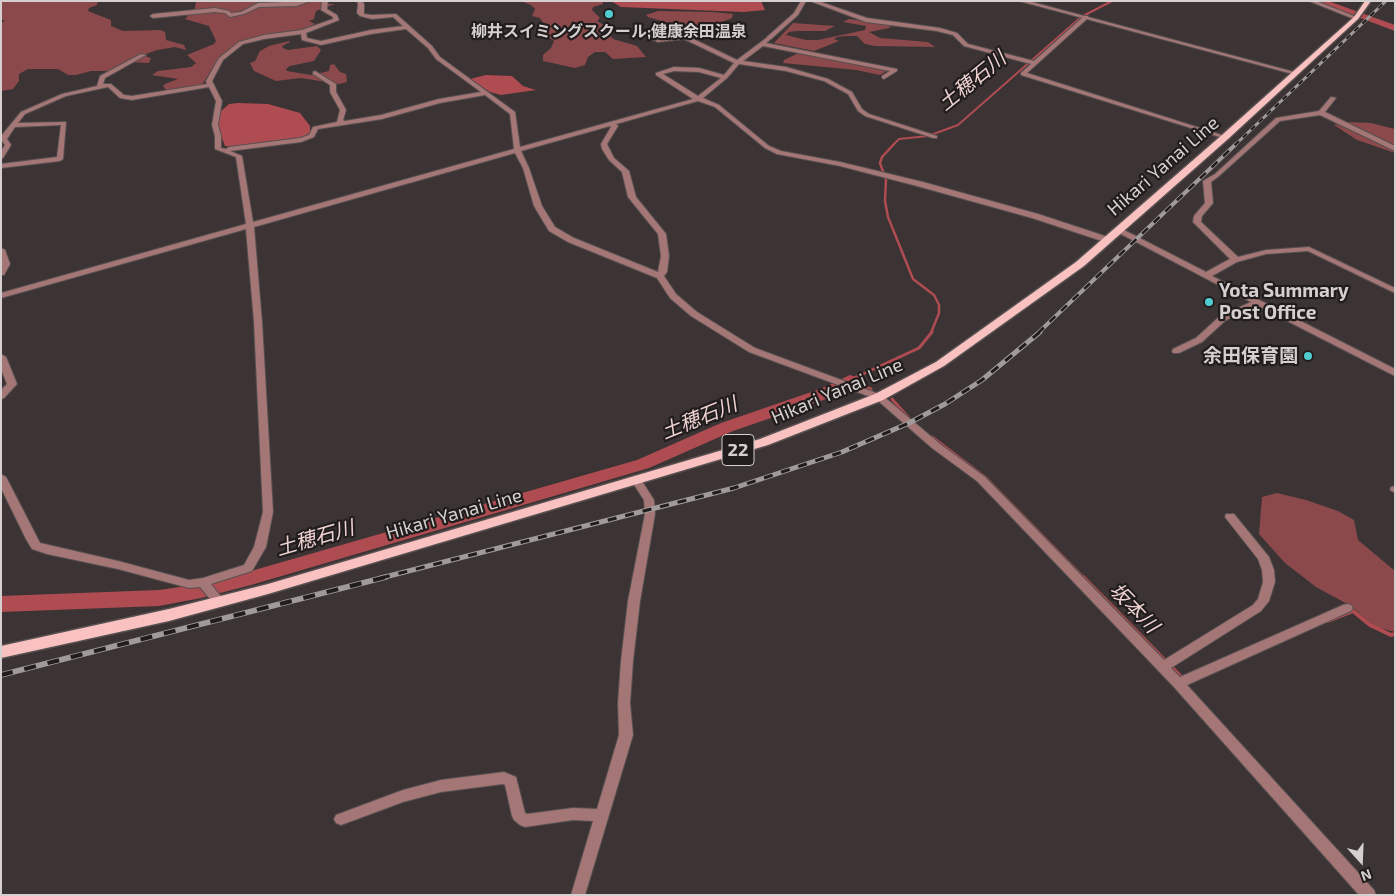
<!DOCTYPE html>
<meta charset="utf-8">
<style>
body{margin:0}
#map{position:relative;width:1396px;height:896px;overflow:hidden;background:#3c3434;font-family:"Exo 2",sans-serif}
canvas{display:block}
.frame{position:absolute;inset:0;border:2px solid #d5d0cf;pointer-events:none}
.north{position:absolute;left:1336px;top:836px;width:50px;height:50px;-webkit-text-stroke:4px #201d1c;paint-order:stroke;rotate:160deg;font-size:14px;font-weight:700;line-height:20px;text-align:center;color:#d5d0cf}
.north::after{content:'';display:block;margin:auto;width:18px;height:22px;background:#d5d0cf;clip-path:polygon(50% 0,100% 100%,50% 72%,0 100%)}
</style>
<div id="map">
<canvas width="1396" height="896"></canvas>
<div class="frame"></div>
<div class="north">N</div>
</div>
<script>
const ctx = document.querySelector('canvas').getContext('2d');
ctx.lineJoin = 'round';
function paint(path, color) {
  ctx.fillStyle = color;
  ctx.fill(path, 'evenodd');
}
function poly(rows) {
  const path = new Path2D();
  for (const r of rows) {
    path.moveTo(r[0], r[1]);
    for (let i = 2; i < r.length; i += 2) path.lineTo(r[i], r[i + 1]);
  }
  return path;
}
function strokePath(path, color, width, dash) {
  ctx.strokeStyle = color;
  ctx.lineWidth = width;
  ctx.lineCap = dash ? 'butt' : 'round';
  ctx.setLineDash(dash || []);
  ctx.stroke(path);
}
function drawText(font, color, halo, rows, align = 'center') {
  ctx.font = font + ' "Exo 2","Noto Sans JP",sans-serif';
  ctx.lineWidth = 4.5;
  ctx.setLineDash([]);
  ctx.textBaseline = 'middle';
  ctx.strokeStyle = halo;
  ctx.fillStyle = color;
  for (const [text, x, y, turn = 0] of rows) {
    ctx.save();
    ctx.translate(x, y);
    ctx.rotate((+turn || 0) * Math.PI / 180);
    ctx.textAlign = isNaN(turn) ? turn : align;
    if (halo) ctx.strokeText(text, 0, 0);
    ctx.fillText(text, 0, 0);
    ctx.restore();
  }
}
paint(poly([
 [1,1,98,1,97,5,89,8,88,11,111,20,111,26,123,31,160,30,165,32,166,40,184,45,186,50,175,47,157,50,146,54,147,57,151,58,149,63,127,62,108,71,91,71,76,75,68,75,58,69,28,69,19,74,19,81,13,89,1,91,1,23,5,21,1,19],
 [193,1,326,1,328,4,335,4,316,11,314,19,309,21,315,24,305,29,252,38,233,46,217,61,202,85,167,91,163,86,165,84,178,79,152,75,158,71,191,67,196,63,187,55,214,44,216,41,209,26,185,19,195,8,196,2],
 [521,1,603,1,603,4,593,7,592,10,600,18,597,21,610,29,613,33,611,36,613,39,637,46,646,57,613,59,605,52,595,52,588,57,585,65,575,68,543,61,543,55,551,48,554,41,546,35,544,31,546,27,540,18,532,16,535,9,531,5],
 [658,11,713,12,733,14,732,18,698,31,703,35,698,36,678,26,648,17,646,15],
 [849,19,892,25,889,28,869,32,880,38,928,42,935,47,875,46,865,44,857,36,845,36,837,37,834,39,839,41,814,51,774,43,793,23,835,26,825,31,797,31,789,32,786,35,806,40,818,40,865,30,866,26,843,22],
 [289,41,290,42,282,46,283,48,288,50,317,46,321,50,314,61,290,66,286,69,287,71,311,75,329,71,330,65,334,64,340,72,346,74,347,82,339,84,301,78,276,81,254,71,250,63,255,61,260,51,269,46],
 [801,52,827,58,887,71,880,75,856,70,783,63,784,60],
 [1348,122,1371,123,1395,129,1395,153,1357,140,1334,125],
 [1277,493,1306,500,1338,511,1354,520,1358,540,1395,571,1395,632,1375,627,1351,606,1316,587,1285,563,1259,534,1262,497]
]), '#8b494b');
paint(poly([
 [611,1,761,1,765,10,744,12,621,7],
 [486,75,512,76,523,86,536,90,501,95,490,92,470,79],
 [238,103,268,104,300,113,310,126,310,133,302,138,234,147,225,146,218,128,220,112,229,104]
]), '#af4c52');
strokePath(poly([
 [893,145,899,139,928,136,958,125,1081,17,1112,1]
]), '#af4c52', 2);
strokePath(poly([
 [894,144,882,157,880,163,886,180,885,201,888,217,913,279,934,295,939,305,939,313,931,333]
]), '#af4c52', 2.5);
strokePath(poly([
 [850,380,919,348,932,332],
 [851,380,871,389],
 [892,399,908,417],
 [932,437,986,478,1084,578]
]), '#af4c52', 3);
strokePath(poly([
 [1083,577,1182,678],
 [1328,621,1353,611,1370,625,1391,635,1395,634]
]), '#af4c52', 4);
paint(poly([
 [1315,1,1328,1,1395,25,1395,31,1315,1],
 [850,375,856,377,858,380,856,383,832,397,733,431,649,468,251,585,201,598,159,606,1,612,1,596,159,590,201,584,251,571,637,460,721,423,820,389,850,375]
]), '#af4c52');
const minor = poly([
 [311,1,296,6,259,7,244,14,230,17,225,13,215,12,153,18,150,16,153,14,215,8,229,11,231,13,241,12,258,3,311,1],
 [322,1,328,1,327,9,337,15,339,20,306,33,307,38,321,41,371,30,403,26,393,17,372,19,360,16,357,13,358,4,357,1,362,1,364,4,364,14,372,15,396,14,432,46,440,57,515,112,520,147,693,99,656,75,656,73,674,67,699,68,724,75,734,63,684,39,658,42,646,37,646,35,648,34,659,38,687,36,737,60,769,36,772,38,766,43,897,69,897,71,884,79,882,78,882,76,890,71,763,46,743,61,786,67,828,79,852,92,862,109,869,114,937,136,937,138,933,138,865,116,858,111,848,94,824,81,786,71,739,64,727,78,703,98,719,105,769,146,781,151,840,162,923,182,1038,214,1111,238,1111,242,1105,242,1032,218,917,186,840,166,777,154,765,148,715,107,698,101,616,124,618,126,607,144,614,158,629,171,636,197,666,234,669,256,667,272,664,276,676,294,697,312,755,348,882,395,940,444,985,477,1164,660,1253,605,1258,599,1263,582,1262,570,1258,559,1225,517,1226,514,1234,514,1269,557,1274,570,1275,582,1269,601,1261,611,1171,668,1180,677,1343,605,1347,604,1351,605,1353,608,1351,611,1187,685,1374,890,1376,895,1359,895,1174,687,977,481,932,448,876,399,749,352,691,316,670,298,657,278,568,242,549,231,534,206,523,168,515,153,254,227,262,322,273,512,266,547,252,571,211,584,223,599,225,602,223,605,219,606,215,605,200,587,189,588,118,569,47,554,32,549,26,539,1,488,1,474,6,477,40,543,118,561,189,580,203,578,244,565,254,547,263,512,254,322,246,229,1,298,1,293,246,224,236,157,215,149,215,136,212,125,216,101,209,87,132,100,120,98,108,87,66,96,25,114,18,123,66,122,63,159,60,161,1,168,1,164,57,157,61,125,15,127,7,139,11,145,3,158,1,159,1,151,5,145,1,140,2,135,21,112,62,94,97,86,100,76,141,54,146,55,105,78,103,84,111,84,124,95,132,96,207,84,206,81,219,58,239,42,264,35,302,30,333,19,333,17,321,10,322,1],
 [406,29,428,48,436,59,481,92,439,99,381,115,345,121,343,120,346,110,336,92,336,84,315,71,313,72,313,74,330,85,330,92,340,110,337,122,313,127,309,135,300,138,229,147,226,149,221,148,221,136,218,125,222,101,212,81,223,60,243,44,264,39,301,34,302,40,321,45,371,34,406,29],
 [674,71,699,72,721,78,698,96,663,74,674,71],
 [485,95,510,114,514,149,253,222,242,156,230,151,301,142,314,137,318,129,382,119,440,103,485,95],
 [610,126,611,127,601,144,602,149,609,160,622,172,628,197,658,234,661,256,658,272,574,238,555,227,542,206,529,168,521,151,610,126],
 [810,1,818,1,867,18,940,28,957,33,968,44,1034,61,1084,16,1088,16,1088,18,1027,73,1228,137,1223,138,1021,75,1021,73,1031,64,964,46,953,35,937,31,866,22,810,1],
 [1309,1,1316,1,1359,18,1354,19,1309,1],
 [1331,97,1336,98,1325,112,1395,146,1395,151,1320,115,1280,121,1219,176,1211,182,1213,203,1202,216,1201,222,1238,257,1266,250,1309,247,1395,288,1395,293,1308,251,1266,254,1237,262,1212,276,1395,369,1395,376,1258,306,1226,320,1202,342,1179,353,1173,353,1172,351,1173,349,1196,338,1220,316,1251,302,1115,231,1116,229,1122,229,1206,272,1230,259,1193,222,1194,216,1205,203,1203,181,1215,174,1276,118,1319,111,1331,97],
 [1,248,5,250,10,264,4,275,1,275,1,248],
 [1,354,6,357,17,384,4,398,1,399,1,390,7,384,1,369,1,354],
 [636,477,640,478,654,500,655,514,640,601,633,661,630,703,633,735,585,895,571,895,593,821,573,820,525,827,520,825,514,820,512,816,505,785,503,784,441,792,403,802,341,825,336,823,334,819,336,815,403,790,441,780,504,772,516,777,525,813,527,814,573,808,597,809,619,735,618,703,621,661,628,601,645,514,644,500,631,480,636,477],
 [1395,486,1395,493,1390,490,1391,487,1395,486]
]);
const tertiary = poly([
 [801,1,806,1,798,15,771,39,767,39,767,37,794,13,801,1],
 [1019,1,1028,1,1298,73,1293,74,1019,1]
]);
const primary = poly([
 [1365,1,1371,1,1358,19,1228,139,1084,266,944,366,883,400,768,445,268,594,169,621,1,658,1,646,169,609,268,584,760,439,875,394,936,362,1076,262,1222,135,1354,17,1365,1]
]);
strokePath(minor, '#585050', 2);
strokePath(tertiary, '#585050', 2);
strokePath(primary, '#585050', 3);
paint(minor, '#a47676');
paint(tertiary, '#a47676');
paint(primary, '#fac1c1');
const railFar3 = poly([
 [1235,145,1386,1]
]);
const railFar2 = poly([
 [1038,333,1236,144]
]);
const railFar1 = poly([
 [381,578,734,488,842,452,909,423,945,404,982,380,1040,332]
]);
const rail = poly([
 [1,675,386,577]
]);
strokePath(railFar3, '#a09a9a', 3);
strokePath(railFar2, '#a09a9a', 4);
strokePath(railFar1, '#a09a9a', 5);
strokePath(rail, '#a09a9a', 5.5);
strokePath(railFar3, '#201d1c', 2, [5.5]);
strokePath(railFar2, '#201d1c', 2.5, [8]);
strokePath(railFar1, '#201d1c', 3, [9]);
strokePath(rail, '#201d1c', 4, [12]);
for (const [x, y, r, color] of [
 [609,14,5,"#51ccd1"],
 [1209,302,5,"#51ccd1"],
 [1308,356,5,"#51ccd1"]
]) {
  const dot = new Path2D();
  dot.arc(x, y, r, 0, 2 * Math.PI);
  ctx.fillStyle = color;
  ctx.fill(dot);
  strokePath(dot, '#201d1c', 2);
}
drawText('bold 16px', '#d5d0cf', '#201d1c', [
 ["柳井スイミングスクール;健康余田温泉",609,32]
]);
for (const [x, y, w] of [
 [738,450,32]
]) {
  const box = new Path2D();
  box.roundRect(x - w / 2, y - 15.5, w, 31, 4);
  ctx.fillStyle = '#201d1c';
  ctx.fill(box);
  strokePath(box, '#d5d0cf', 1);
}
drawText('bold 18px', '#d5d0cf', null, [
 ["22",738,450]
]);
drawText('19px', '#d5d0cf', '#201d1c', [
 ["Hikari Yanai Line",1163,166,-41],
 ["Hikari Yanai Line",837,391,-23],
 ["Hikari Yanai Line",454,514,-16]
]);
drawText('bold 19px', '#d5d0cf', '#201d1c', [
 ["Yota Summary",1219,291],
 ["Post Office",1219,313],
 ["余田保育園",1298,356,"right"]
], 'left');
drawText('italic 20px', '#efd2d2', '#201d1c', [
 ["土穂石川",972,81,-39],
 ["土穂石川",699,418,-22],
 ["土穂石川",315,538,-16],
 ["坂本川",1134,608,46]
]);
</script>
